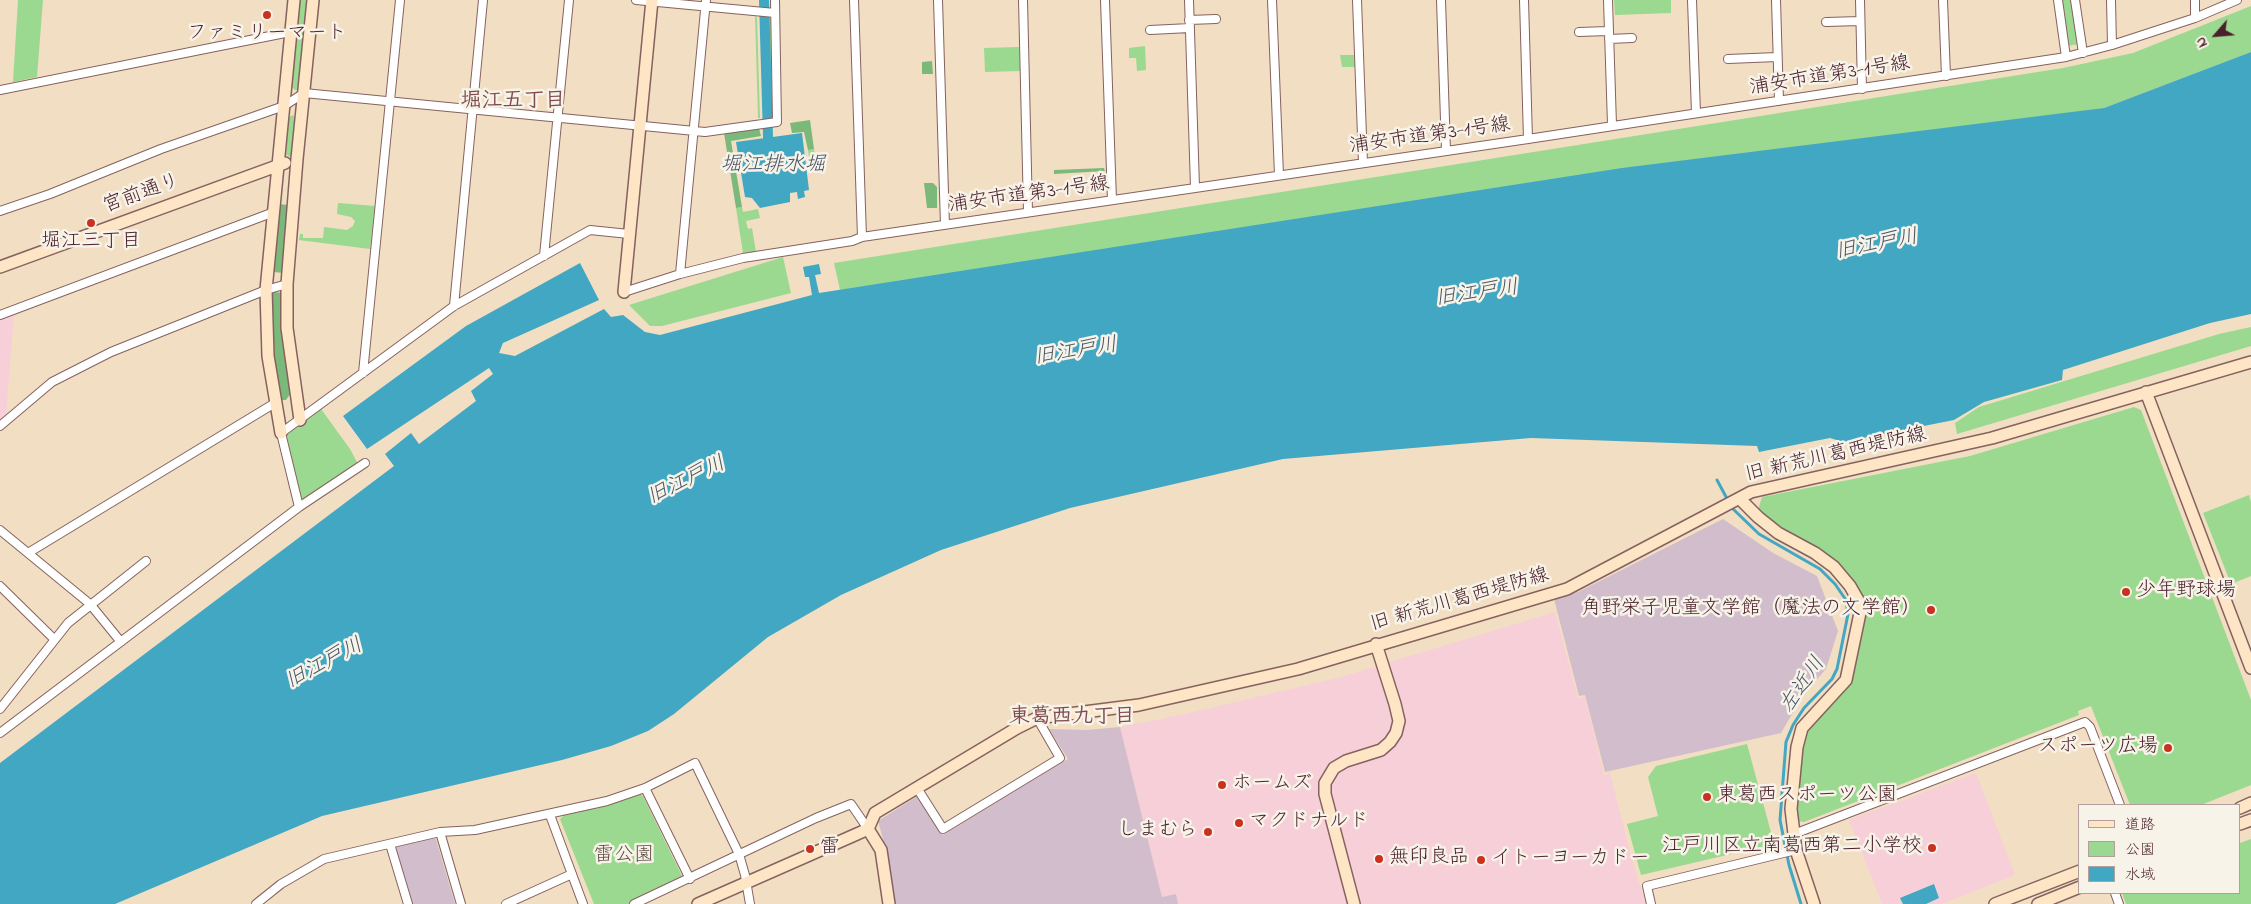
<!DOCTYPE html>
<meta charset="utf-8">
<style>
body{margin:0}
#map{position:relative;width:2251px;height:904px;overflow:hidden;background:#f2dec2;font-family:"Indie Flower","Klee One",sans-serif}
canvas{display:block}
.legend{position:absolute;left:2078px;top:804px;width:162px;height:90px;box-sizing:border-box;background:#f7f3e8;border:1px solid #b29e9c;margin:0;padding:6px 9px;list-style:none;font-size:15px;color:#4a1f2b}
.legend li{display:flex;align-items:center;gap:10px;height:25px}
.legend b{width:25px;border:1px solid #b29e9c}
.north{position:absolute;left:2191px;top:10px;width:50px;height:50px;-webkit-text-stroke:4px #f7f3e8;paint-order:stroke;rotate:243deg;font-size:14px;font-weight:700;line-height:20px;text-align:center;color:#4a1f2b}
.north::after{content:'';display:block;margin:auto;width:18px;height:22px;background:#4a1f2b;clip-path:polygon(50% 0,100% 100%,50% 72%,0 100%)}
</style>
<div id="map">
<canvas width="2251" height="904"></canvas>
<ul class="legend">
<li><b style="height:6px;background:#fde5c5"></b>道路</li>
<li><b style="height:14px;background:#9ad98f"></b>公園</li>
<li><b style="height:14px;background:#42a7c2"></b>水域</li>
</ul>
<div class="north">N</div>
</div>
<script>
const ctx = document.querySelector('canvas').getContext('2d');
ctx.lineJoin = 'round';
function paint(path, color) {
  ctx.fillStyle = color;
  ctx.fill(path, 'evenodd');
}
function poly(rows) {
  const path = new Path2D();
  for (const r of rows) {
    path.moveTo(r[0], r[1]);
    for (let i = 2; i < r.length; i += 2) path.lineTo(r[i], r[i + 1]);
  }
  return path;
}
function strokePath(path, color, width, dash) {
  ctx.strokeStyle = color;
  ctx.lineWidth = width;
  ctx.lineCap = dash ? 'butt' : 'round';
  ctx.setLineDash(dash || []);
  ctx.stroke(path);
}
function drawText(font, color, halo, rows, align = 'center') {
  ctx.font = font + ' "Indie Flower","Klee One",sans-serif';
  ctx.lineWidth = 5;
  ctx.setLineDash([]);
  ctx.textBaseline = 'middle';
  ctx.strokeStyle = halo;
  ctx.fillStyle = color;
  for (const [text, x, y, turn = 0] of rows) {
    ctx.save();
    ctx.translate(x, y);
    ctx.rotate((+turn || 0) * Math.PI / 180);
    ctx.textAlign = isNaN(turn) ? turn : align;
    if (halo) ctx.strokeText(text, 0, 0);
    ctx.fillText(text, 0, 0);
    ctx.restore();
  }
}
paint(poly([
 [14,314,6,415,0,420,0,319],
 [1555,612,1578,698,1585,697,1604,775,1610,773,1632,860,1646,904,1178,904,1176,894,1162,897,1120,727,1181,715,1341,677],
 [1976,773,2015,875,1942,904,1882,904,1849,820]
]), '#f6cfd9');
paint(poly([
 [1723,519,1773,553,1817,576,1838,631,1826,669,1803,695,1781,733,1605,772,1585,695,1579,696,1554,599,1578,592],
 [1120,727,1162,897,1176,894,1178,904,895,904,886,850,878,821,918,796,943,835,1068,759,1049,729,1087,730],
 [431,837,436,839,455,904,413,904,396,848,398,844]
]), '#d1bdcb');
paint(poly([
 [18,0,43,0,37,77,13,82],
 [299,0,308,0,299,89,295,90,290,85],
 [1614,0,1671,0,1671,13,1615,15],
 [2061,0,2073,0,2079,44,2067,46],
 [2251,6,2251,52,2104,108,840,290,834,263,2063,68,2133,53],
 [755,15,757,18,760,118,758,118],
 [768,16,771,18,772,116,771,116],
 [1145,46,1146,70,1137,71,1136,58,1129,58,1129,48],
 [1019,47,1020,71,985,72,984,48],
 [1340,55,1354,55,1355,67,1342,67],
 [293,115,295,118,292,154,289,157,286,154,289,117],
 [814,149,818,169,811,170,808,150],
 [338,203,375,206,370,249,299,240,300,234,303,234,303,238,323,238,324,227,347,230,353,226,355,221,351,217,337,214],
 [742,207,743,212,758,209,760,218,746,221,748,229,752,228,756,252,743,253,736,208],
 [783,257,791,293,662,326,650,326,629,305],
 [2251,327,2251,346,1957,434,1955,423,1979,407,2219,334],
 [2134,407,2141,410,2251,700,2251,785,2201,805,2130,805,2091,706,2078,711,2079,715,1804,822,1797,821,1802,748,1808,729,1850,682,1865,613,1818,548,1784,529,1758,510,1762,497,1970,456],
 [321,409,350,449,358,464,303,499,301,498,287,438,288,434],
 [2249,495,2251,502,2251,576,2231,584,2203,513],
 [1747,744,1772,836,1766,846,1641,875,1627,824,1658,816,1648,777,1656,766],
 [639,794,643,796,682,876,681,879,629,904,594,904,560,819,564,815,609,805],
 [2251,839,2251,904,2126,904,2122,893,2240,893,2240,843]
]), '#9ad98f');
paint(poly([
 [932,61,933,74,922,74,922,62],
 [810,120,814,149,808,150,804,132,792,133,790,123],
 [759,128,761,136,731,141,742,207,736,208,724,133],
 [1104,168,1105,171,1054,174,1054,170],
 [924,183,933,183,937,187,937,208,927,208],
 [279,204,288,205,284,273,273,272],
 [274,292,283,293,290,394,286,400,282,400,279,394,274,354,271,296]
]), '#7bb97a');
paint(poly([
 [2251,52,2251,314,2210,323,2063,370,2062,380,1984,402,1954,420,1843,442,1830,438,1759,452,1757,446,1531,438,1283,459,1070,508,941,550,841,595,768,637,674,714,648,731,611,746,562,760,322,816,115,904,0,904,0,763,394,466,385,454,411,433,419,444,476,401,471,391,493,374,489,368,367,449,343,416,466,326,580,263,599,300,503,343,499,353,515,356,604,309,611,317,623,315,645,332,660,335,812,295,809,277,805,277,803,267,819,264,821,274,815,275,819,293,1622,168,2104,108],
 [802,133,809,190,804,191,805,197,798,199,797,192,790,193,790,202,760,208,752,198,745,197,736,142],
 [1934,884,1939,898,1926,904,1903,904,1900,898]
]), '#42a7c2');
strokePath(poly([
 [1717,480,1732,508,1759,534,1820,569,1835,584,1846,600,1848,614,1837,669,1832,679,1804,708,1793,725,1786,742,1780,820,1789,865,1801,904]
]), '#42a7c2', 3);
strokePath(poly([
 [764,0,768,137]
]), '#42a7c2', 10);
const street = poly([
 [636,0,775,13],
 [854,0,862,237],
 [938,0,945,225],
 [1023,0,1028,212],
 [1105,0,1112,200],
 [1189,0,1195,187],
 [1272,0,1279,175],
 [1357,0,1363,163],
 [1441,0,1446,150],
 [1524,0,1528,139],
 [1608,0,1612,125],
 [1692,0,1696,113],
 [1776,0,1779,101],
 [1860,0,1862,89],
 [1943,0,1946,76],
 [2058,0,2066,57],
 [2075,0,2083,53],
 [2111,0,2112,45],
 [2195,0,2195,18],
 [1189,20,1216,19],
 [1826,22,1860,21],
 [1150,30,1190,28],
 [1579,32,1608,31],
 [1609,39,1632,38],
 [1728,59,1777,57],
 [0,90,290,32],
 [0,211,50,194,161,149,284,106,304,93,705,132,777,122,775,0],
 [544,256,569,0],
 [680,274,706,0],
 [624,292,680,274,743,258,852,241,862,237,1528,139,2066,57,2112,45,2195,18,2237,0],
 [454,306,483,0],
 [0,315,274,212],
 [363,373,400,0],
 [0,426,52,382,111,352,266,290,287,284],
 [299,507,365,463],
 [0,530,90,604,121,642],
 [28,553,275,403],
 [0,586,54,639],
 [0,709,68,623,146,561],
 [0,733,299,507,281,433,454,306,590,230,629,234],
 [645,788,690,879],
 [917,788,943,829,1060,758,1037,718],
 [550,815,583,904],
 [440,832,461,904],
 [1794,834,2085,722,2090,727,2120,805],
 [390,844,408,904],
 [2115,893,2119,904],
 [256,904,281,884,324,859,440,832,475,830,607,801,645,788,695,763,739,854,745,875,750,904],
 [506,904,572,874],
 [634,904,816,818,851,804,868,829],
 [1651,904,1647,886,1796,850]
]);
const secondary = poly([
 [0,267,285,163],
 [624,292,652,0],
 [2146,392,2251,668],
 [300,420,287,328,287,284,297,159,313,0],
 [281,433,268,356,266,290,294,0],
 [1740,499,1758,517,1778,533,1815,553,1834,567,1850,586,1858,600,1860,613,1846,680,1802,728,1797,747,1791,809,1796,850,1814,904],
 [2240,808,2251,803],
 [2240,824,2251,820],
 [868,829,881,850,889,904],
 [698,904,857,834,868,829,875,813,1017,728,1037,718,1139,705,1298,669,1567,589,1751,492,1992,438,2251,362],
 [1354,904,1325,794,1325,783,1334,768,1346,761,1381,750,1390,742,1396,733,1399,721,1395,704,1376,644],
 [1995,904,2080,871],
 [2038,904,2080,887]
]);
strokePath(street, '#856260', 10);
strokePath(secondary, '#856260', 14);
strokePath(street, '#fff', 8);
strokePath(secondary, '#fde5c5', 11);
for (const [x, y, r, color] of [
 [267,15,5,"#c8321e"],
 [91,223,5,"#c8321e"],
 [2126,592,5,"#c8321e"],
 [1931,610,5,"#c8321e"],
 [2168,748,5,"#c8321e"],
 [1222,785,5,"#c8321e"],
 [1707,797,5,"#c8321e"],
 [1239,823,5,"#c8321e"],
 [1208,832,5,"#c8321e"],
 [1932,848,5,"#c8321e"],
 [810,849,5,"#c8321e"],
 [1379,859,5,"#c8321e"],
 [1481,860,5,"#c8321e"]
]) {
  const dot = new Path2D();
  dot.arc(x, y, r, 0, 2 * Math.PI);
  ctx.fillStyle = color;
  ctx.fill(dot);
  strokePath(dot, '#f7f3e8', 2);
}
drawText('20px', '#4a1f2b', '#f7f3e8', [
 ["ファミリーマート",267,35,"center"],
 ["堀江三丁目",91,243,"center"],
 ["少年野球場",2136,592],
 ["角野栄子児童文学館（魔法の文学館）",1921,610,"right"],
 ["スポーツ広場",2158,748,"right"],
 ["ホームズ",1232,785],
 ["東葛西スポーツ公園",1717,797],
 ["マクドナルド",1249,823],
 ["しまむら",1198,832,"right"],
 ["江戸川区立南葛西第二小学校",1922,848,"right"],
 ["雷",820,849],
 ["無印良品",1389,859],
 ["イトーヨーカドー",1491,860]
], 'left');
drawText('20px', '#4a1f2b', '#f7f3e8', [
 ["浦安市道第3-1号線",1830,77,-9],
 ["浦安市道第3-1号線",1430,137,-8],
 ["宮前通り",142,195,-20],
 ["浦安市道第3-1号線",1029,196,-8],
 ["旧 新荒川葛西堤防線",1836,456,-13],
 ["旧 新荒川葛西堤防線",1460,601,-16]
]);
drawText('20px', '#5e4e44', '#f7f3e8', [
 ["雷公園",624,857]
]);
drawText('bold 21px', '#804b4e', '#f7f3e8', [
 ["堀江五丁目",513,103],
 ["東葛西九丁目",1072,719]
]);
drawText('italic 21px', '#475567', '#f7f3e8', [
 ["堀江排水堀",773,167],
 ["旧江戸川",1877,246,-11],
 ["旧江戸川",1477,295,-8],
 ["旧江戸川",1076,353,-9],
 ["旧江戸川",687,482,-26],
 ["旧江戸川",325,665,-28],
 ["左近川",1804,686,-56]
]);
</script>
